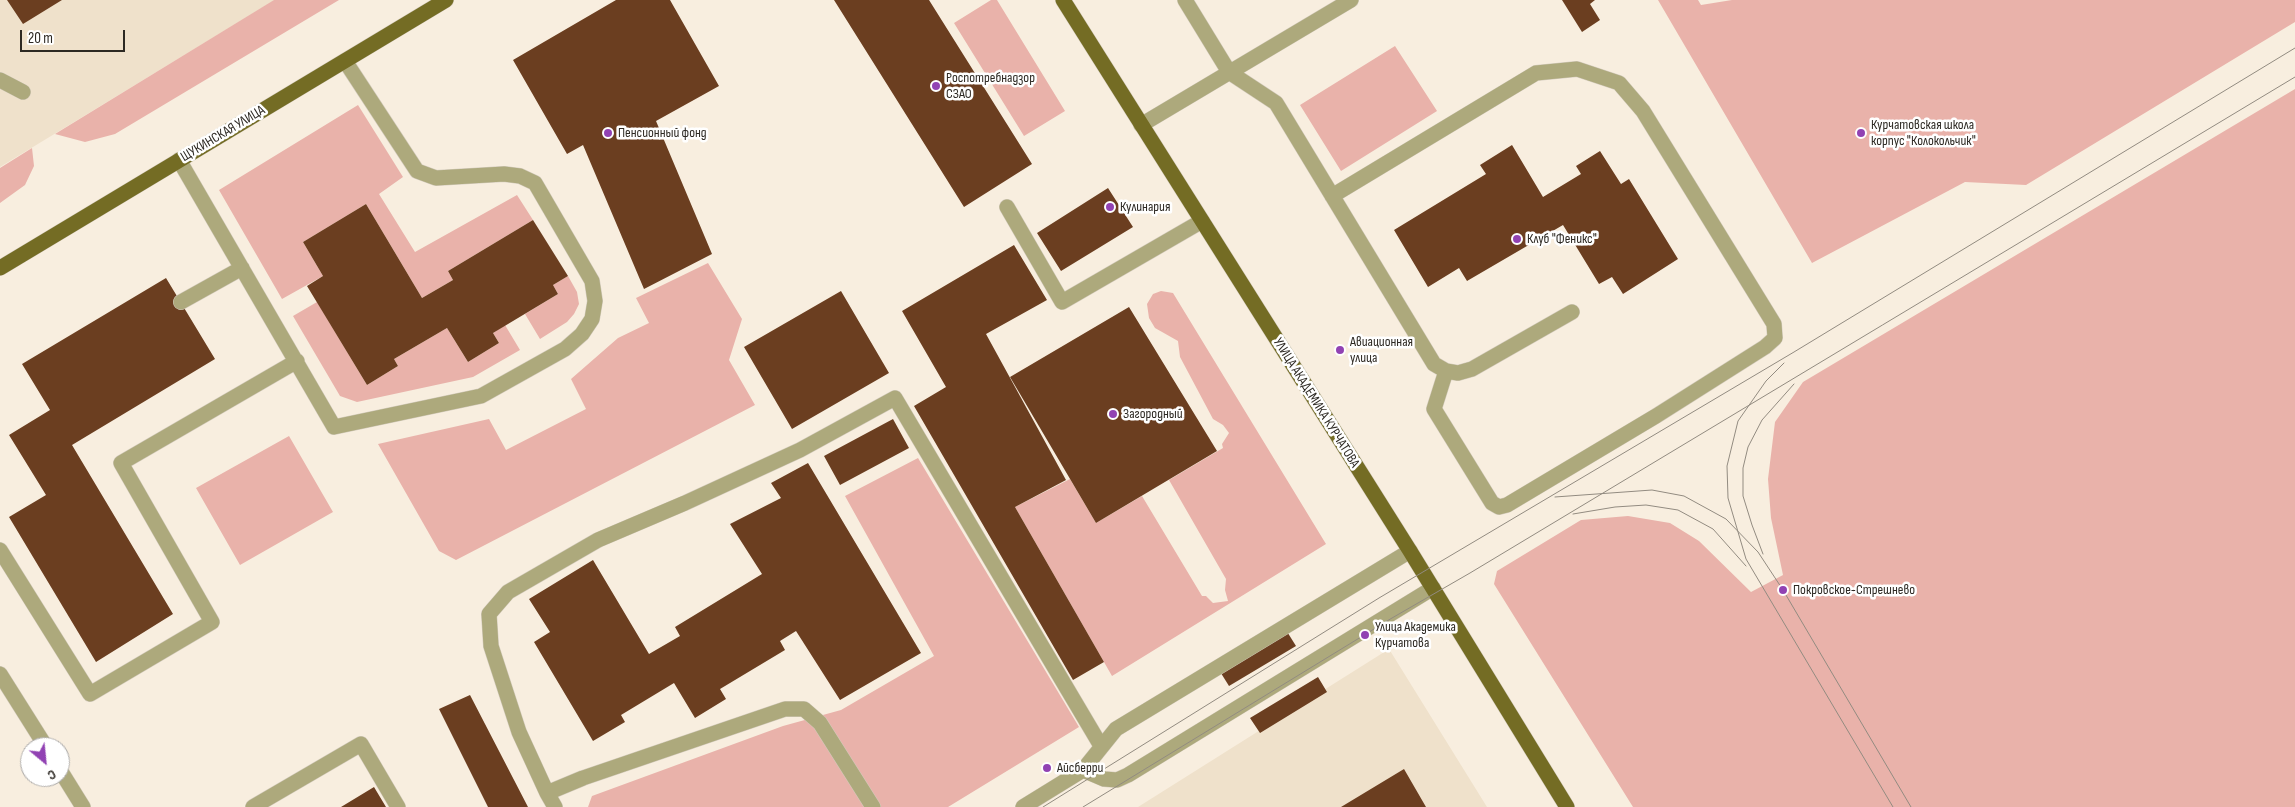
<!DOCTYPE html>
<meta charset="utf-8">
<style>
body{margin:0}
#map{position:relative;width:2295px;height:807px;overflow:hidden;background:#f8eedf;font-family:"Sofia Sans Condensed",sans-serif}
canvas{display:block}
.north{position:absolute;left:20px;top:737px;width:50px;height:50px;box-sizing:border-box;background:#fff;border:1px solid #aba9a7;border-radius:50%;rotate:152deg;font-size:14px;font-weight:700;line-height:20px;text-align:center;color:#2d2923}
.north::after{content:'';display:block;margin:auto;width:18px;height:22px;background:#9142b3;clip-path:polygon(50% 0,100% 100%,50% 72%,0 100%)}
.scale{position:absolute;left:20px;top:30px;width:105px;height:22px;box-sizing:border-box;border:2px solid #2d2923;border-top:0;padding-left:6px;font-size:15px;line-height:18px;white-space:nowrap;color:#2d2923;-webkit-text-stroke:4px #fff;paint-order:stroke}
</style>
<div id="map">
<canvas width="2295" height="807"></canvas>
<div class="north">С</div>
<div class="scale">20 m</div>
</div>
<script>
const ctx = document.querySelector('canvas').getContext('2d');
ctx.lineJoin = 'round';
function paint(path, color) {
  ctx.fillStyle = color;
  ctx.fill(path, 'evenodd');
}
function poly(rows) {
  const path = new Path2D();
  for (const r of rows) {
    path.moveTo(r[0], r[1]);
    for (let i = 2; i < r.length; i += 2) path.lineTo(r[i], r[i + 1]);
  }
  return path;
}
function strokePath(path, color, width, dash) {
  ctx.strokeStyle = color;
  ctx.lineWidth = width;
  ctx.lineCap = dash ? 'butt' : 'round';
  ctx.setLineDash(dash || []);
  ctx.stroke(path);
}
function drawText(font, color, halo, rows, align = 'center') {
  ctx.font = font + ' "Sofia Sans Condensed",sans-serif';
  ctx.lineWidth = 5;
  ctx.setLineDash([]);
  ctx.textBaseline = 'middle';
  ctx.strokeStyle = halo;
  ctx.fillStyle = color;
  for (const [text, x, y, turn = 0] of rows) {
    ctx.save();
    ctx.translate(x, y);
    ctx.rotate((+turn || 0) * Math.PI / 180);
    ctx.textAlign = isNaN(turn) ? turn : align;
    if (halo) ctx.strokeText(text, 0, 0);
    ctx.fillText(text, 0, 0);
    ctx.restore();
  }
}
paint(poly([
 [0,0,275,0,0,167],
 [1389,649,1487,807,1138,807]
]), '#efe1cb');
paint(poly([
 [274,0,339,0,115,134,85,142,55,134],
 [991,0,997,0,1065,111,1024,136,954,23],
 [1658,0,1698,0,1701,5,1732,0,2295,0,2295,22,2026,185,1965,182,1812,263],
 [1395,46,1437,111,1341,171,1300,105],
 [2295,89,2295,807,1633,807,1494,584,1497,571,1581,520,1628,516,1670,523,1699,541,1751,592,1783,575,1771,518,1768,479,1775,422,1803,382],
 [358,105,403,177,379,194,415,252,517,195,533,220,448,271,453,280,422,298,366,204,303,242,323,276,282,299,219,190],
 [32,148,34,166,25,185,0,203,0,168],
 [708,263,742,319,729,360,755,405,456,560,439,551,378,444,489,419,506,450,586,409,571,379,618,338,649,323,636,298],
 [568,276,577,292,579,304,574,314,567,322,540,339,525,314,558,294,553,285],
 [1161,291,1173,293,1326,544,1112,676,1015,507,1070,479,1096,523,1142,496,1202,596,1206,596,1213,603,1228,601,1225,590,1226,579,1169,480,1223,448,1222,444,1229,433,1223,425,1213,419,1180,357,1178,341,1155,328,1149,318,1147,304,1153,294],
 [317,302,367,385,398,366,394,359,447,328,468,362,499,343,493,333,505,325,520,350,473,377,357,402,340,396,293,316],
 [289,436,333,512,240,565,196,488],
 [918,458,1079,727,948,807,588,807,592,796,783,726,841,710,934,656,845,496]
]), '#e9b2aa');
paint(poly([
 [7,0,62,0,23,24],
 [616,0,670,0,719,86,656,121,712,254,644,289,583,145,567,154,513,60],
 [834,0,929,0,1032,164,964,207],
 [1562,0,1595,0,1590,4,1600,20,1582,32],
 [1512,145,1543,197,1581,174,1576,166,1600,151,1621,184,1629,179,1678,259,1623,294,1612,277,1599,284,1563,225,1467,281,1459,268,1428,287,1394,230,1486,174,1480,165],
 [1108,188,1133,227,1061,271,1037,233],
 [366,204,422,298,453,280,448,271,533,220,568,276,553,285,558,294,493,333,499,343,468,362,447,328,394,359,398,366,367,385,307,286,323,276,303,242],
 [1014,245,1047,300,986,334,1066,480,1015,507,1104,662,1073,680,914,406,946,387,902,311],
 [166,278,215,359,72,445,173,614,96,662,9,517,46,495,9,435,50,410,22,364],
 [841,291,889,373,792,429,744,347],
 [1129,307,1217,451,1096,523,1010,377],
 [893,419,909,448,840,485,824,456],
 [808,463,921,653,840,700,796,631,780,641,785,650,720,689,726,699,695,718,674,683,621,715,625,722,593,741,534,642,550,632,529,599,593,560,649,654,680,636,675,627,762,574,730,524,781,498,771,483],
 [1286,630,1296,646,1229,686,1219,670],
 [1318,677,1327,692,1260,733,1250,718],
 [470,695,528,807,488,807,439,709],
 [1404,769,1426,807,1341,807],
 [374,787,386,807,341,807]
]), '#6b3e20');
const minor = poly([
 [1185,0,1229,72,1276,103,1434,364,1446,371,1458,373,1472,369,1572,312],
 [0,80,23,92],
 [1141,125,1351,0],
 [179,160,334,427,481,396,565,349,582,334,592,319,595,301,592,281,535,183,520,176,504,174,436,178,417,171,345,61],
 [1332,196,1536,73,1577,69,1619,83,1643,111,1774,324,1775,338,1765,347,1656,416,1507,505,1499,507,1492,503,1434,409,1446,371],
 [1007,207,1062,302,1202,221],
 [181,302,242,268],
 [0,550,90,694,212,622,121,463,297,361],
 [0,674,46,747],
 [60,770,83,807],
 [1083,770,1104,779,1117,780,1128,775,1433,588],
 [547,793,555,807],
 [253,807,361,744,398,807],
 [873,807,820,723,804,709,785,709,583,778,547,793,519,732,491,646,489,614,508,592,598,540,685,503,800,450,895,398,1101,746],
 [1023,807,1083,770,1116,729,1410,551]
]);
const major = poly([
 [1063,0,1410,551,1567,807],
 [0,268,446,0]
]);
strokePath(minor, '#d3cbbd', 16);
strokePath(major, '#d3cbbd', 16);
strokePath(minor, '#ada97c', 15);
strokePath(major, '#746c24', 15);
strokePath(poly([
 [1784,363,1766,381,1738,421,1727,466,1728,498,1746,559,1893,807],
 [1555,497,1652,490,1684,496,1726,519,1758,552,1783,590,1911,807],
 [1573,514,1615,507,1646,505,1678,510,1713,529,1746,566],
 [1763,554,1752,525,1743,496,1743,468,1748,447,1762,420,1794,384],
 [1043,807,1379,598,1794,352,2295,48],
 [1083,807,1392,618,1470,573,2295,77]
]), '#928b80', 1);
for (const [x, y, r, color] of [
 [936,86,5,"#9142b3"],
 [608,133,5,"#9142b3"],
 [1861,133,5,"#9142b3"],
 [1110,207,5,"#9142b3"],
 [1517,239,5,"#9142b3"],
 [1340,350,5,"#9142b3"],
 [1113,414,5,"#9142b3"],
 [1783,590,5,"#9142b3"],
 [1365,635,5,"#9142b3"],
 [1047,768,5,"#9142b3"]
]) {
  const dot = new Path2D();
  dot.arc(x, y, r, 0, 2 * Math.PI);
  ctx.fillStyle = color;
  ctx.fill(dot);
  strokePath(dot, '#fff', 2);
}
drawText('14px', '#2d2923', '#fff', [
 ["Роспотребнадзор",946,78],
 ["СЗАО",946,94],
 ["Курчатовская школа",1871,125],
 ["корпус \"Колокольчик\"",1871,141],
 ["Пенсионный фонд",618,133],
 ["Кулинария",1120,207],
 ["Клуб \"Феникс\"",1527,239],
 ["Авиационная",1350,342],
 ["улица",1350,358],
 ["Загородный",1123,414],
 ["Покровское-Стрешнево",1793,590],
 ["Улица Академика",1375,627],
 ["Курчатова",1375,643],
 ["Айсберри",1057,768]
], 'left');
drawText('14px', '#2d2923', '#fff', [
 ["ЩУКИНСКАЯ УЛИЦА",223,134,-31],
 ["УЛИЦА АКАДЕМИКА КУРЧАТОВА",1316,403,58]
]);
</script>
